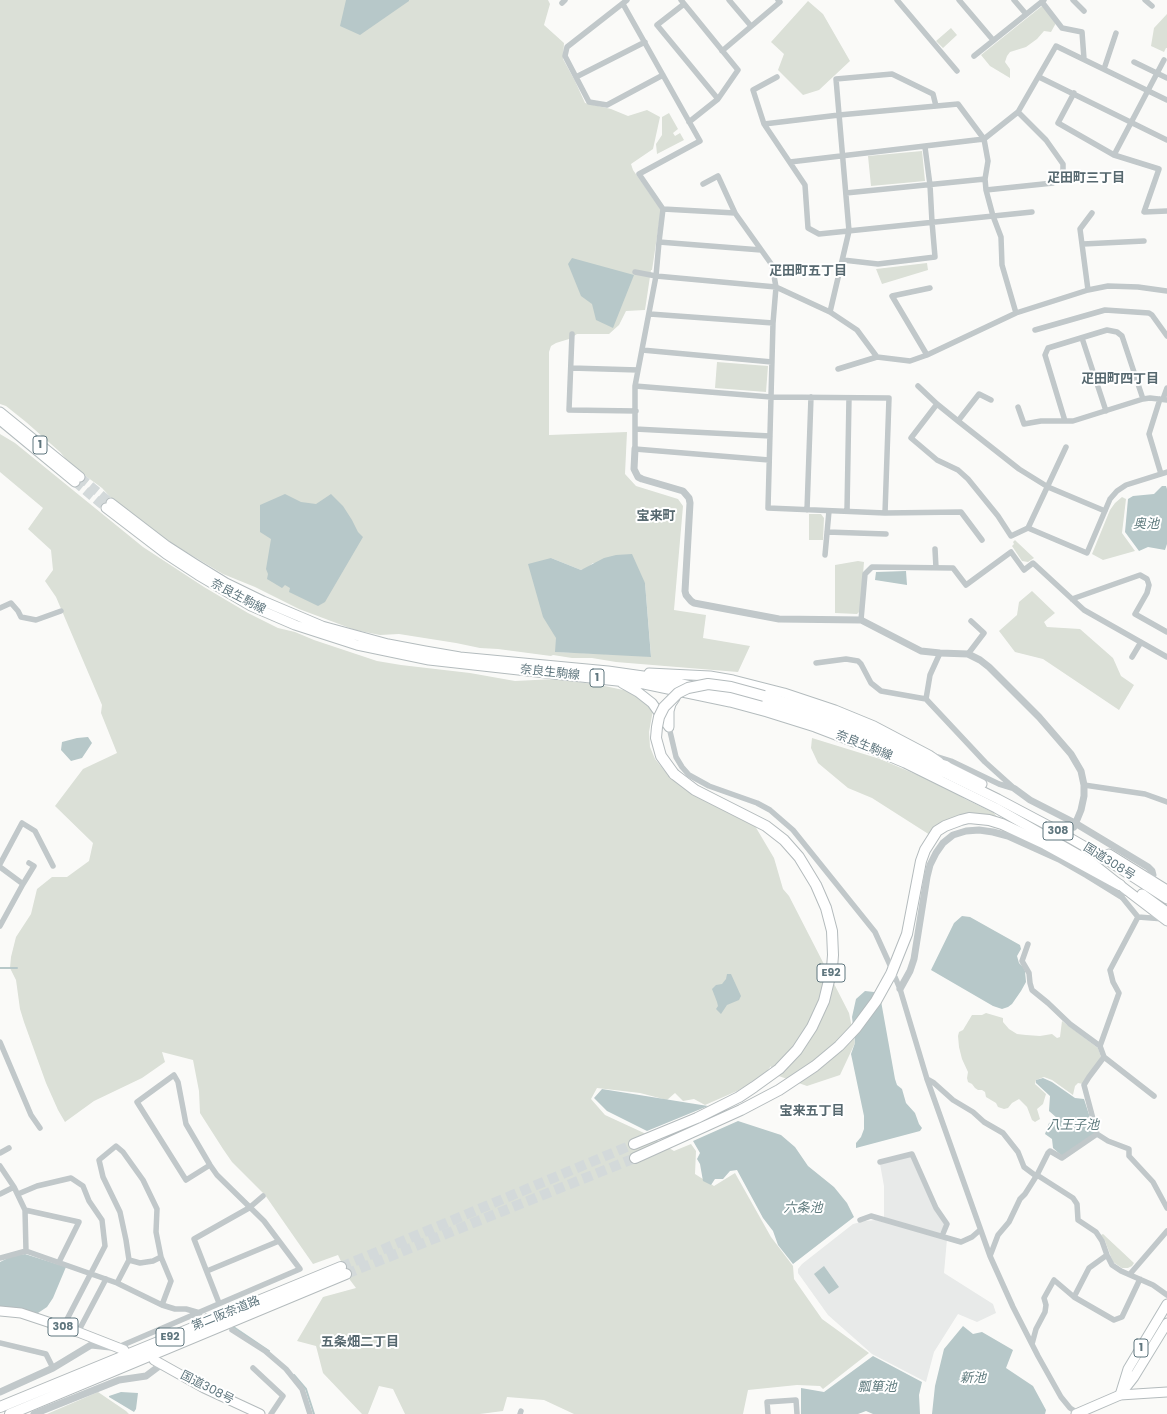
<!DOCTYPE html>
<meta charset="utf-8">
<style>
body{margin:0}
canvas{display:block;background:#fafaf8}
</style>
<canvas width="1167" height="1414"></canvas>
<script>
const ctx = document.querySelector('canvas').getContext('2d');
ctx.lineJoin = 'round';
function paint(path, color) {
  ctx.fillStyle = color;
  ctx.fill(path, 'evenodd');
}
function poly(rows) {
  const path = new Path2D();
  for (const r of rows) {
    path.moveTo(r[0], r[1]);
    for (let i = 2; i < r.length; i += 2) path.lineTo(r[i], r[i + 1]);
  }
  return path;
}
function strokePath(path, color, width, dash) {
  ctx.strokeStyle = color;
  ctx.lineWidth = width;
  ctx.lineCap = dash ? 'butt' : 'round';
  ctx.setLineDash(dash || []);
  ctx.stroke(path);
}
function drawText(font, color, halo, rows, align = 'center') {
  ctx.font = font + ' Poppins,"Noto Sans JP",sans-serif';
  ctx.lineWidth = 4;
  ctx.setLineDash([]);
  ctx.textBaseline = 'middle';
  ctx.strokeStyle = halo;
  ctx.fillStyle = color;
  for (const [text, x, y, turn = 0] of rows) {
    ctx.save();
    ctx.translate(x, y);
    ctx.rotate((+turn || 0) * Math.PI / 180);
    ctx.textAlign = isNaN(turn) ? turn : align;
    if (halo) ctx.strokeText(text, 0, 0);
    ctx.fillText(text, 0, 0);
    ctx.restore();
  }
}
paint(poly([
 [911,1155,945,1224,939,1235,884,1219,884,1186,880,1164],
 [876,1220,947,1239,944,1273,993,1304,996,1313,977,1322,958,1314,934,1352,926,1382,872,1354,828,1315,798,1273,798,1269,802,1264,853,1224,865,1221]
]), '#e8eae9');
paint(poly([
 [0,0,548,0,550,4,544,25,564,43,563,59,575,81,585,103,611,109,628,116,647,110,660,117,653,149,631,164,633,170,661,210,652,270,651,270,645,310,626,311,619,325,609,334,577,334,569,339,556,343,551,346,549,352,549,435,627,432,625,474,636,486,678,499,683,506,674,610,706,615,703,638,750,646,738,672,616,662,592,658,572,658,553,655,551,656,498,649,480,648,456,643,399,634,380,635,355,630,299,609,255,587,223,574,176,546,154,531,112,499,102,488,72,466,60,452,26,422,6,406,0,404],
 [551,558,581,570,587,568,593,563,645,583,651,656,556,652,556,638],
 [808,1,823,14,850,61,819,90,803,95,778,70,784,54,771,42],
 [1042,6,1056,23,1051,32,1044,31,1037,39,1026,47,1010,52,1007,56,1005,62,1010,69,1010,78,990,66,981,55],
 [1167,14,1167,48,1166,48,1164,52,1151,46,1154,28],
 [951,28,957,35,943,48,936,41],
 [669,113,678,129,673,133,675,136,680,133,684,140,657,154,656,144,662,135,662,117],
 [922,151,925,181,871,186,868,156],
 [927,263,928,270,882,284,876,269],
 [717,362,768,366,766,392,715,388],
 [0,434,15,443,143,547,204,587,248,613,278,628,295,632,314,640,377,661,401,665,470,673,515,681,555,679,600,685,628,691,642,699,653,710,649,732,650,747,655,759,664,770,687,791,755,826,774,858,783,889,789,896,849,1013,855,1043,840,1075,807,1086,773,1074,771,1066,763,1076,737,1091,705,1105,694,1099,683,1101,675,1093,667,1100,640,1093,597,1088,591,1099,605,1115,644,1133,674,1151,691,1144,696,1151,695,1174,714,1186,735,1173,771,1237,793,1266,794,1279,822,1319,869,1353,823,1389,820,1386,797,1385,748,1390,743,1414,574,1414,544,1400,507,1397,503,1411,480,1414,405,1414,393,1389,379,1386,368,1414,362,1414,323,1373,316,1346,297,1341,323,1297,356,1288,350,1280,338,1255,313,1264,265,1195,232,1162,223,1149,200,1113,199,1091,193,1060,162,1052,165,1062,142,1078,94,1101,65,1122,58,1110,46,1083,24,1022,20,1009,16,980,10,968,11,957,16,937,31,914,37,889,52,877,67,877,89,861,93,843,55,806,83,769,117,753,101,713,102,705,56,597,45,581,53,570,51,550,28,529,43,508,0,472],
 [1122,497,1126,499,1122,533,1135,551,1103,560,1092,554,1110,510,1115,503],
 [809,514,821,514,824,518,823,540,809,540],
 [1015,540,1017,542,1034,558,1028,562,1022,561,1012,546,1014,544,1013,542],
 [858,561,864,562,860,611,857,614,835,613,835,565],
 [1032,591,1055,613,1044,622,1047,627,1080,629,1113,658,1121,676,1134,685,1119,710,1043,659,1015,652,999,631,1017,615,1019,602],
 [812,738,880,759,948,788,965,799,994,813,998,818,973,813,948,821,930,835,872,798,848,788,818,763,811,748],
 [986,1013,1003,1018,1003,1022,1009,1029,1017,1034,1026,1035,1040,1036,1052,1034,1057,1038,1060,1037,1062,1021,1098,1048,1101,1057,1083,1084,1078,1083,1075,1086,1073,1095,1052,1080,1044,1077,1036,1080,1035,1084,1046,1094,1043,1104,1037,1109,1040,1119,1035,1122,1032,1120,1027,1107,1019,1099,1012,1103,1008,1108,1004,1109,998,1107,996,1103,986,1097,985,1092,982,1090,978,1090,975,1088,972,1084,968,1082,967,1078,968,1072,962,1059,959,1047,958,1036,959,1032,963,1030,972,1015,982,1015],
 [1103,1234,1134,1263,1132,1266,1128,1268,1122,1268,1113,1262,1105,1241,1101,1235],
 [98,1392,126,1411,129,1414,47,1414]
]), '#dbe0d7');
paint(poly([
 [346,0,409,0,409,1,360,35,340,26],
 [572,258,634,275,613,328,596,320,592,304,581,296,568,264],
 [1162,486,1166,486,1167,489,1167,544,1165,550,1148,547,1139,551,1125,532,1128,499,1133,496,1154,494],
 [285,494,301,502,316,504,331,494,343,506,352,520,358,532,363,537,325,602,318,606,289,592,290,588,285,585,282,588,267,579,268,574,266,569,271,539,260,532,260,505],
 [632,554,645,583,651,657,555,652,556,638,543,617,528,564,551,558,581,570,604,558,616,555],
 [906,571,907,585,875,580,876,572],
 [88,737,92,743,82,758,71,761,61,750,62,742,77,738],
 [962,916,970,917,1020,945,1021,949,1017,956,1019,963,1023,967,1025,971,1026,982,1021,991,1012,1004,1008,1007,1002,1009,993,1006,931,970,954,923],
 [727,974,731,974,741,996,739,1000,727,1005,721,1014,716,1009,718,1006,717,1002,712,989,716,985,722,984,726,979],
 [865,991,874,992,881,1001,895,1079,897,1085,902,1089,906,1103,915,1113,919,1124,922,1128,920,1131,856,1148,856,1143,861,1137,864,1129,864,1116,851,1054,855,1043,852,1017,856,999],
 [1043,1078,1052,1082,1075,1098,1084,1099,1095,1133,1062,1156,1053,1148,1052,1139,1045,1134,1049,1123,1055,1121,1057,1118,1049,1111,1050,1096,1036,1083,1036,1080],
 [602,1089,689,1103,708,1106,647,1131,607,1111,594,1098],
 [738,1121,781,1135,795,1147,808,1166,834,1187,847,1203,854,1217,793,1264,778,1245,773,1231,763,1218,737,1170,730,1171,723,1179,715,1179,711,1185,703,1181,700,1164,697,1159,700,1153,693,1141],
 [25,1254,66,1267,53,1298,47,1307,35,1315,0,1309,0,1262,12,1256],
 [824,1266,839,1287,829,1294,814,1274],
 [963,1326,973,1334,982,1332,1013,1350,1006,1368,1033,1386,1046,1410,1045,1414,932,1414,935,1386,944,1349],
 [873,1356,922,1382,919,1395,920,1414,873,1414,866,1411,858,1414,801,1414,801,1388,824,1392],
 [121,1392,138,1393,136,1409,134,1412,109,1397,109,1396]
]), '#b7c8c9');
strokePath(poly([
 [0,968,17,968],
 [232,1326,269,1351],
 [294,1375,306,1389,314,1414]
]), '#b7c8c9', 2);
strokePath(poly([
 [204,1315,213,1320]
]), '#d3d9da', 5.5, [5.5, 3]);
strokePath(poly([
 [80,477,111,503],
 [75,482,106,508]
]), '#d3d9da', 9, [9, 4.5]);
strokePath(poly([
 [341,1267,634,1144],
 [346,1274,635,1158]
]), '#d3d9da', 10, [10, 5]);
const primary = poly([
 [0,412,80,477],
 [0,420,75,482],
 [111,503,167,546,195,564,226,583,263,601,322,626,388,644,425,651,460,657,608,671,650,677,718,692,810,718,887,747,943,772],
 [106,508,166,554,198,575,251,606,295,625,357,645,429,660,644,684,730,702,767,712,815,727,862,745,905,763,996,808,1091,862],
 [649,673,710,676,733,680,784,693,835,710,874,726,929,755,939,762],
 [622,683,638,692,652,703,669,727,669,711,671,704,675,698],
 [1123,1391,1134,1377,1167,1323],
 [1120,1395,1128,1369,1167,1304]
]);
const trunk = poly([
 [946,766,982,784],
 [943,772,998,799,1049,826,1096,853,1167,899],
 [1109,854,1167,890],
 [1091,862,1120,885,1167,921],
 [1142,894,1167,912],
 [0,1311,21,1313,78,1332,124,1350],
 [154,1360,204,1388,260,1414],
 [1076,1414,1120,1395,1167,1392]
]);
const motorway = poly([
 [764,696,824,715,858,728,927,760,946,766],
 [634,1144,697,1118,739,1097,754,1087,779,1069,797,1050,812,1027,824,1001,832,968,833,955,832,931,826,908,816,885,799,857,784,840,766,826,695,790,674,774],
 [635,1158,741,1110,779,1090,815,1066,839,1046,856,1028,876,1001,891,974,907,934,921,861,925,850,937,831,945,826,961,820,969,818,989,820,1002,824,1045,844,1120,885],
 [0,1407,341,1267],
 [10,1414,346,1274]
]);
strokePath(primary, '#b4bcbe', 11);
strokePath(trunk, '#b4bbbd', 11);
strokePath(motorway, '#b4bbbd', 12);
strokePath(poly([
 [627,0,567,47,565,56,589,102,607,105,663,75],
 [681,0,738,70,718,99,689,122],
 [729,0,751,26],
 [897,0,957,71],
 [959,0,993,40],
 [1014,0,1026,14],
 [1073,0,1084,11],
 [1145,0,1152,6],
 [1042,2,1062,28,1082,32,1084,59],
 [562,3,565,0],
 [623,4,700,141,639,174,663,209,659,242,656,276,635,386,635,449,769,460],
 [684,4,657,25,718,99],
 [722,51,780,2,778,0],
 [974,56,1044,0],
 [1134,62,1167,78],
 [1104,69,1116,33],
 [576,77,645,42],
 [777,77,753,90,764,124,805,185,808,228,819,234,1032,212],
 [1039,77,1167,140],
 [1074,93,1058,123,1114,155,1159,169,1144,212,1167,211],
 [764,124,839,115,958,104,984,139,988,161,985,179,986,190,993,216,1001,237,1002,265,1016,313],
 [1114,155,1164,60],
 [790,162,984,139,1018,112,1056,46,1167,100],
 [703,184,718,176,735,213,772,265,776,287,773,323,768,508,885,513,961,512,982,540],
 [986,190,1053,183,1063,174,1063,164,1046,140,1018,112],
 [846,193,985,179],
 [663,209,735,213],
 [659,242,761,250],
 [1083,244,1144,241],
 [843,260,878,264,935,257,932,222,930,185,925,147],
 [635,272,656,276,776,287,830,312,857,330,877,357,910,361,927,355,1016,313,1088,290,1108,286,1138,287,1167,291],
 [1088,290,1080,229,1092,213],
 [830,312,849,231,836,79,892,74,933,94,936,106],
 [650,314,773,323],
 [1035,330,1105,310,1149,313,1152,315,1167,336],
 [572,334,569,410,636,411],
 [1082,338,1106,411],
 [642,350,772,362],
 [927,355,892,296,930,288],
 [571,368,638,370],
 [838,369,877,357],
 [635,386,771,397,889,398,885,513],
 [918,386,937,404,958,421],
 [1143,399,1122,336,1117,332,1107,330,1048,348,1045,355,1065,421,1073,421,1143,399,1150,398,1167,400],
 [1160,399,1149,434,1161,474],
 [1163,399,1167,388],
 [991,400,979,394,958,421,1019,469,1048,487,1105,511],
 [937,404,911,438,937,460,958,470,968,479,998,516,1011,536,1028,528,1066,447],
 [1018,407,1024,424,1041,421,1065,421],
 [635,429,770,436],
 [807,510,811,397],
 [847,511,849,398],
 [1028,528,1087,553,1110,499,1117,491,1126,485,1167,472],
 [827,532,886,534],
 [935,549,936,568],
 [825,555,829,511],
 [1072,599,1140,575,1147,579,1149,585,1147,593,1135,614,1167,632],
 [0,608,11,603,18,611,21,617,36,620,61,611],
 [861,620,865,574,872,567,953,568,966,585,1011,552,1024,570,1033,563,1084,610,1167,657],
 [968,654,984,633,971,621],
 [1132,657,1141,642],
 [816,663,846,659,858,661,861,664,871,683,881,691,926,699,985,762,1015,789],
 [926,699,930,675,940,653],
 [669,727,676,757,682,767,689,775,709,786,757,803,770,810,793,830,875,932,890,965],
 [935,756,951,761,999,784,1012,788],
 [1084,785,1145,794,1167,802],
 [0,864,22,823,35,831,53,866],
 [0,867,23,884,0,926],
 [23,884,34,866,29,863],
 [1123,893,1121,896,1138,917,1164,919],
 [1138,917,1110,970,1113,982,1119,993,1100,1046,1104,1057,1154,1096],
 [1028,944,1022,961,1029,973,1030,983,1032,990,1048,1003,1070,1024,1100,1046],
 [895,977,900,989,927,1079,990,1256,1013,1307,1038,1356,1061,1397,1070,1408,1078,1413],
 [0,1042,31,1115,40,1128],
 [1104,1057,1089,1077,1084,1085,1097,1134,1108,1141,1129,1149,1129,1156,1153,1182,1167,1208],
 [927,1079,934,1083,953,1100,973,1112,984,1122,1003,1133,1018,1152,1024,1167,1036,1176],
 [0,1153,9,1148],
 [880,1162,912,1154,936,1208,947,1224,942,1236],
 [0,1166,14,1187,25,1210,26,1251],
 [1037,1175,1073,1198,1077,1204,1078,1220,1096,1232,1102,1241,1107,1255,1112,1265,1121,1271,1153,1285,1167,1295],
 [0,1194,14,1187],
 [18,1194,37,1186,71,1178,83,1186,89,1201,102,1220,105,1246,63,1327],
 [25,1210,79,1222,59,1262],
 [860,1220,871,1216,961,1242,972,1237,980,1230],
 [990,1256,998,1235,1009,1222,1020,1199,1025,1194,1037,1175,1048,1153,1050,1151,1062,1158,1097,1134],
 [0,1258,26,1251,117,1283,162,1305,175,1309,186,1309,200,1313],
 [129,1260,140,1263,153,1261,161,1257],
 [207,1271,279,1241],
 [1130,1274,1167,1231],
 [117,1283,129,1260,126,1240,120,1212,103,1177,99,1160,116,1146,123,1152,143,1180,157,1209,156,1232,161,1257,171,1281,162,1305],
 [1074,1297,1089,1268,1107,1255],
 [219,1303,194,1239,249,1208,263,1196],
 [232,1330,265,1351,286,1369,302,1389,310,1414],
 [78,1332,106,1279],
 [0,1343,46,1354,53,1368],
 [1032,1344,1036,1329,1045,1312,1046,1305,1044,1298,1054,1280,1074,1297,1114,1320,1122,1317,1140,1279],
 [116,1348,300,1269,264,1221,217,1175,210,1165,186,1124,178,1082,174,1075,137,1102,186,1180,210,1165],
 [253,1368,283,1396,271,1414],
 [520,1414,521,1411],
 [768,1414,767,1402,796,1400,797,1414]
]), '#c1c8ca', 5.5);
strokePath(poly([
 [635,449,634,469,638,477,642,479,683,491,689,498,690,503,685,591,686,595,691,601,694,603,779,619,861,620,921,651,940,653,968,654,980,660,989,667,1039,717,1071,754,1081,771,1084,785,1084,796,1081,810,1074,827],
 [1015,789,1030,800,1075,823,1148,867,1152,871,1153,875,1151,879],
 [900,989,910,971,914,959,927,877,930,865,936,853,943,843,953,835,966,831,979,830,993,832,1008,836,1059,859,1087,875,1121,896],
 [0,1392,53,1368,91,1345,110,1347],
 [34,1414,119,1380,146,1376,162,1364]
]), '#c1c8ca', 7);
strokePath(primary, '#fff', 9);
strokePath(trunk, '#fff', 9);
strokePath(motorway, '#fff', 10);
const motorwayBridge = poly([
 [674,774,661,756,656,738,657,727,659,717,664,707,678,693,688,688,708,684,731,687,764,696]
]);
strokePath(motorwayBridge, '#b4bbbd', 12, []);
strokePath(motorwayBridge, '#fff', 10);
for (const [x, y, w] of [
 [40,445,14],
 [597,678,14],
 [1058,831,30],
 [831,973,28],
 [63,1327,30],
 [170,1337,28],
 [1141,1348,14]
]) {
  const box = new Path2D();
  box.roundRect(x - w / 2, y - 9, w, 18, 3);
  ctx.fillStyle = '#fff';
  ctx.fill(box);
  strokePath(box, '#5f767e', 1);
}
drawText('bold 11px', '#5f767e', null, [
 ["1",40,445],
 ["1",597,678],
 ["308",1058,831],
 ["E92",831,973],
 ["308",63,1327],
 ["E92",170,1337],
 ["1",1141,1348]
]);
drawText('12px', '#5f767e', '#fff', [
 ["奈良生駒線",238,597,28],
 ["奈良生駒線",550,673,6],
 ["奈良生駒線",864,746,22],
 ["国道308号",1109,862,32],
 ["第二阪奈道路",226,1314,-22],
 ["国道308号",207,1388,27]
]);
drawText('bold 13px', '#56686f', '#fff', [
 ["疋田町三丁目",1086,179],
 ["疋田町五丁目",808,272],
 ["疋田町四丁目",1120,380],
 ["宝来町",656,517],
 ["宝来五丁目",812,1112],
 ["五条畑二丁目",360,1343]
]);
drawText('italic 13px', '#5e7a7d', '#fff', [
 ["奥池",1146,525],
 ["八王子池",1073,1126],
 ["六条池",803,1209],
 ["新池",973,1379],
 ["瓢箪池",877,1388]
]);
</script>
